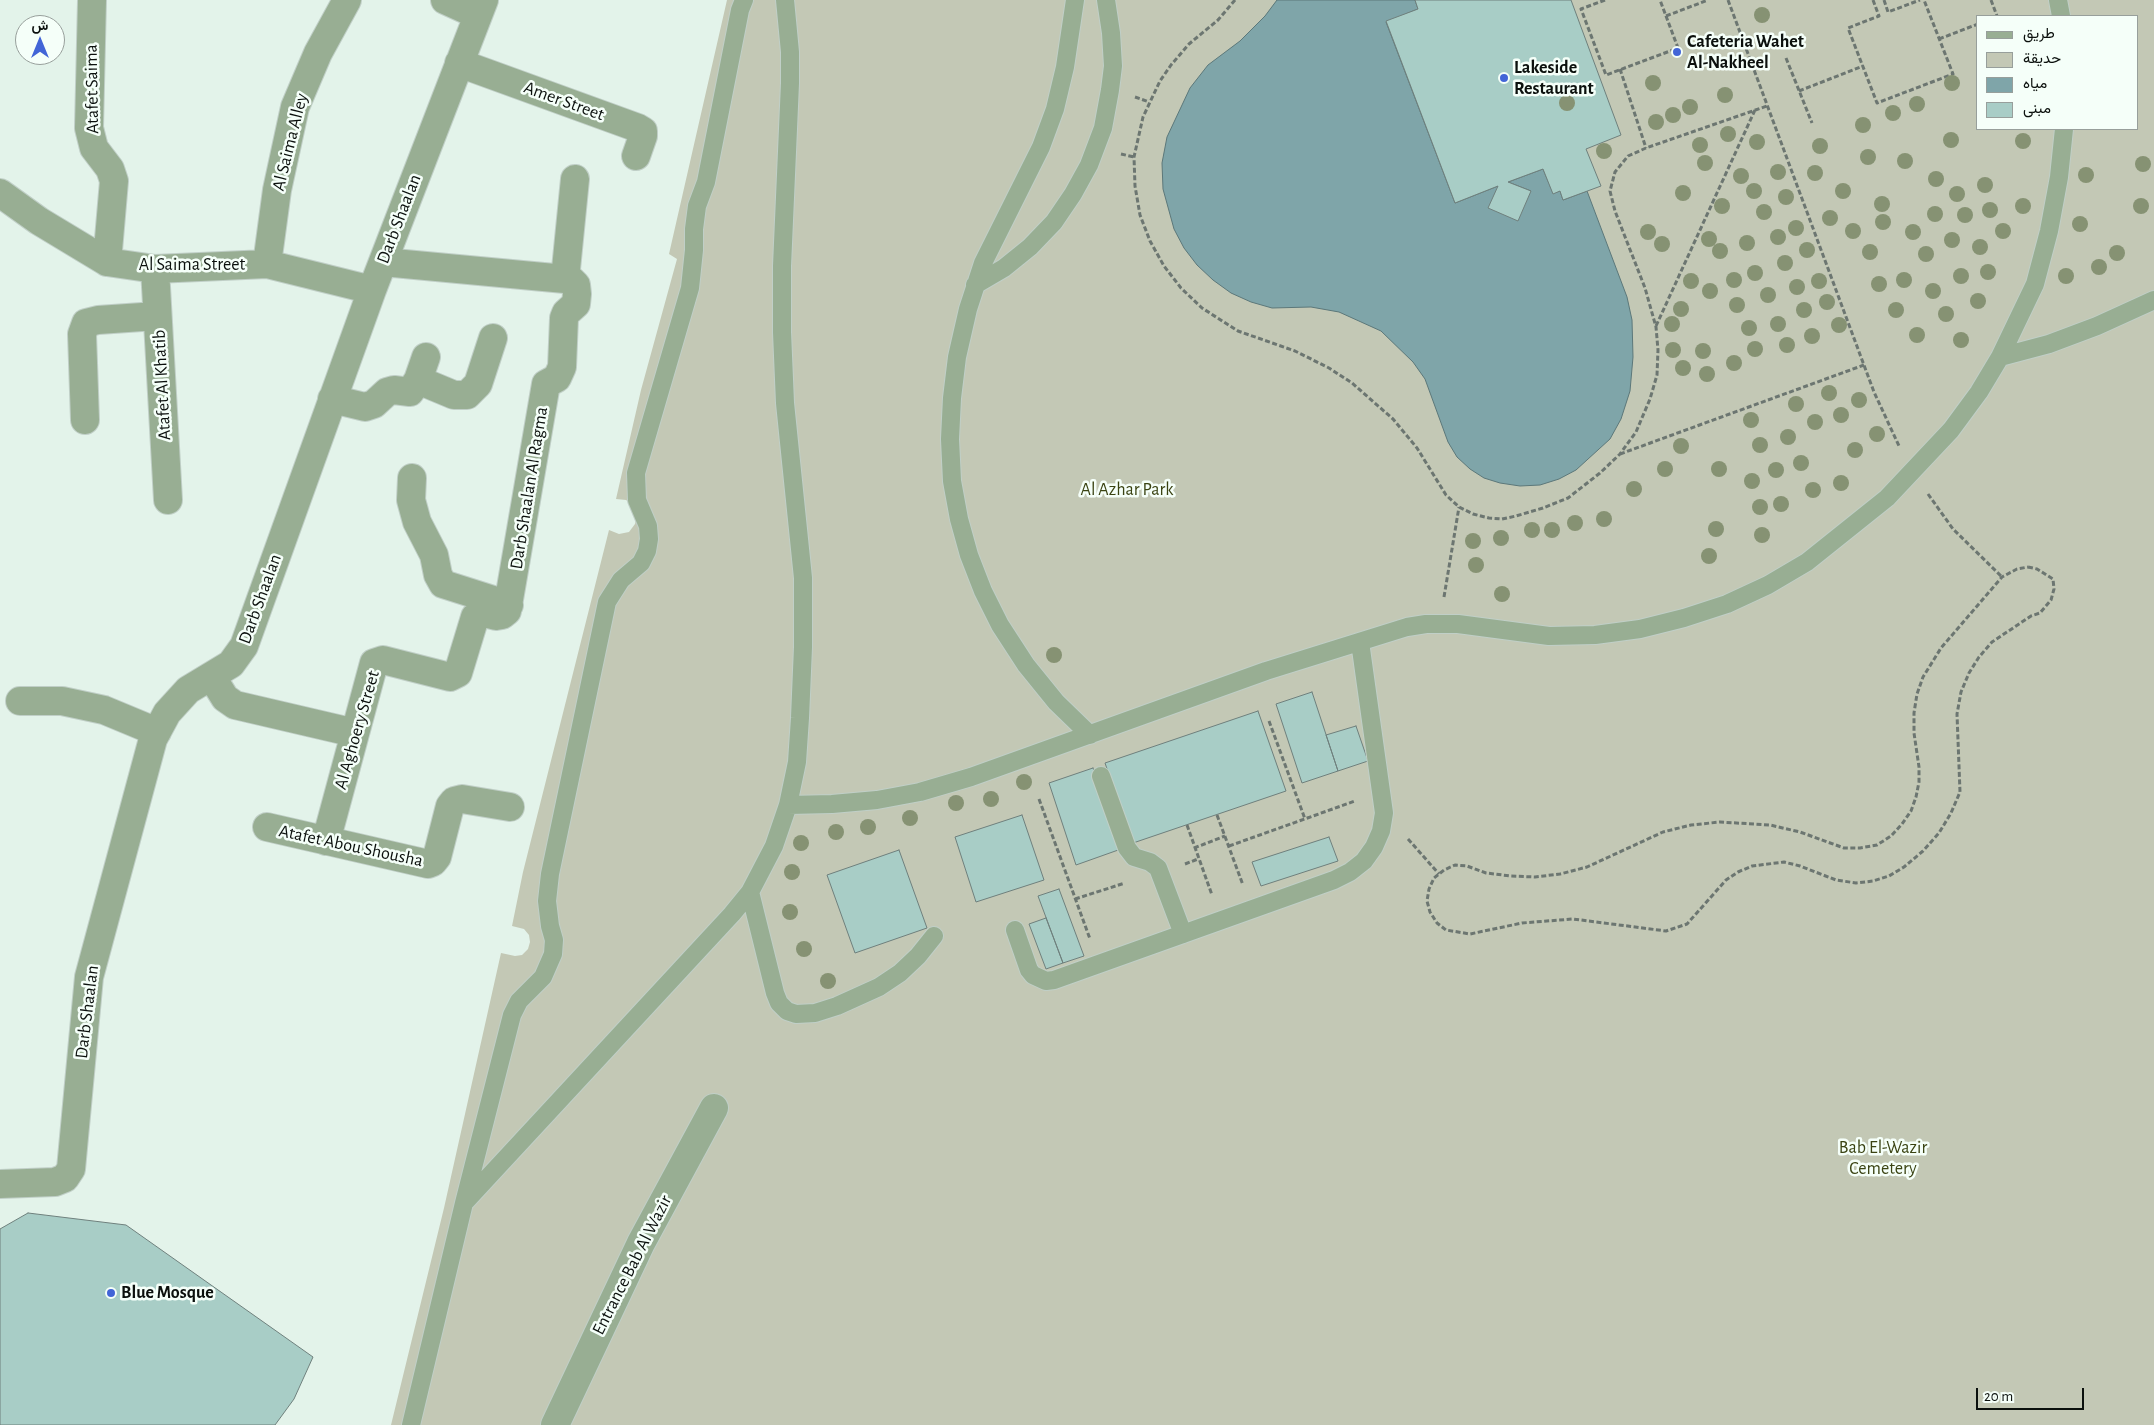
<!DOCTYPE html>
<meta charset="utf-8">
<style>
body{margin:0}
#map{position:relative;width:2154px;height:1425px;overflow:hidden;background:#e3f3ea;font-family:"Alegreya Sans",Vazirmatn,sans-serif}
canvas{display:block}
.legend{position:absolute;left:1976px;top:15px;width:162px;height:115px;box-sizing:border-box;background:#f5fff9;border:1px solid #979f9b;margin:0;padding:6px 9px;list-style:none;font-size:15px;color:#0b100d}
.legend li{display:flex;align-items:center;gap:10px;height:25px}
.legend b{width:25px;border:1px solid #979f9b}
.north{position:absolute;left:15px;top:15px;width:50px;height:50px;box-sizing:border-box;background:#f5fff9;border:1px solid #979f9b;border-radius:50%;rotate:0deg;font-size:14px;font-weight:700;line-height:20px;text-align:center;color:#0b100d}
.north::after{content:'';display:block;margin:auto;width:18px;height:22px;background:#4265d7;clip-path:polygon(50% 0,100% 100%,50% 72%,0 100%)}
.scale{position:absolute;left:1976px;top:1388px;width:108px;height:22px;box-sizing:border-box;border:2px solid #0b100d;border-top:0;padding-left:6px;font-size:15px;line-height:18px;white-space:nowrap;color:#0b100d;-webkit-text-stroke:4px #f5fff9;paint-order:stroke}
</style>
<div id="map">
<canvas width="2154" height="1425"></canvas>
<ul class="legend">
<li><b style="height:6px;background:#98ae93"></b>طريق</li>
<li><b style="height:14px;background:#c3c8b5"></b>حديقة</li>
<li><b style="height:14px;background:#7fa5a9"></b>مياه</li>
<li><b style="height:14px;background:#a8cdc6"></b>مبنى</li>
</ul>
<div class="north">ش</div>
<div class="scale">20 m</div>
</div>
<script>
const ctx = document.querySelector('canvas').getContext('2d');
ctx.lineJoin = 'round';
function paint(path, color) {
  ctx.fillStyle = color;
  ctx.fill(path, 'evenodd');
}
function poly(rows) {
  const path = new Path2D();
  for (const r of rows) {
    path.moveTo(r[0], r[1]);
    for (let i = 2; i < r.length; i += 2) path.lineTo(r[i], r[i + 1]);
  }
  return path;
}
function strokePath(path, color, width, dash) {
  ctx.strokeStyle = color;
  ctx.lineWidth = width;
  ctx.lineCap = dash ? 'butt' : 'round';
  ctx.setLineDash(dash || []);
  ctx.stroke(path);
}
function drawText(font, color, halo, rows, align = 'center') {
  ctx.font = font + ' "Alegreya Sans",sans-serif';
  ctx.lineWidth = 5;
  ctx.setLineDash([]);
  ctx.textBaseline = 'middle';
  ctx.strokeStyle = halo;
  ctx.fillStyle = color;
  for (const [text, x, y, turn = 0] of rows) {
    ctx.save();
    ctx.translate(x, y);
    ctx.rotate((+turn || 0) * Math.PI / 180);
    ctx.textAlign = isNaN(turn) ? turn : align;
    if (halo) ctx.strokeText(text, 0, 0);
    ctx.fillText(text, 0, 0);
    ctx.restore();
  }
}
paint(poly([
 [727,0,2154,0,2154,1425,391,1425,444,1208,501,953,515,956,522,955,528,949,530,942,529,935,524,929,512,926,523,872,609,530,619,534,629,532,635,524,637,515,634,506,626,500,616,499,641,390,677,259,669,254],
 [1978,16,2138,16,2138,129,1978,129]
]), '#c3c8b5');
const water = poly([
 [1277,0,1415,0,1418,9,1386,22,1455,203,1498,186,1531,191,1508,182,1543,169,1553,193,1560,191,1563,200,1587,191,1627,297,1632,320,1633,357,1630,391,1621,419,1610,439,1576,470,1559,479,1540,485,1520,486,1500,483,1484,478,1470,469,1457,457,1448,442,1425,379,1413,362,1381,331,1339,312,1311,307,1272,308,1251,302,1231,293,1213,280,1197,265,1184,248,1174,229,1163,189,1162,163,1167,137,1190,88,1208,65,1240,41,1265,16,1277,0]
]);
paint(water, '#7fa5a9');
strokePath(water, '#5c787a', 1);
const building = poly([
 [1415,0,1571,0,1621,135,1586,149,1601,186,1563,200,1560,191,1553,194,1543,169,1508,182,1531,191,1518,221,1488,208,1498,186,1455,203,1386,21,1418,9,1415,0],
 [1312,692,1338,771,1302,783,1276,704,1312,692],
 [1258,711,1286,791,1133,843,1105,763,1258,711],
 [1356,726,1368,761,1338,771,1326,735,1356,726],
 [1093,768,1121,849,1076,865,1049,783,1093,768],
 [1022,815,1044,880,976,902,955,837,1022,815],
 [1329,837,1338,861,1261,886,1252,862,1329,837],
 [899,850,927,928,855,953,827,875,899,850],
 [1059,889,1084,956,1063,963,1038,896,1059,889],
 [1046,918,1063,963,1046,969,1029,924,1046,918],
 [28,1213,126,1225,313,1357,294,1399,275,1425,0,1425,0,1229,28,1213]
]);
paint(building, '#a8cdc6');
strokePath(building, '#6f807d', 1);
const service = poly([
 [1075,0,1065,67,1055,109,1041,147,983,263,968,309,957,357,952,398,950,439,952,481,959,519,969,555,983,591,1000,625,1026,665,1056,702,1090,735],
 [2058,0,2061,16],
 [975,285,1004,268,1030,247,1054,222,1073,194,1089,165,1103,128,1110,90,1113,66,1111,33,1106,0],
 [2000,357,2049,344,2097,326,2154,300],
 [1101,776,1127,848,1134,857,1150,862,1158,868,1183,934],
 [788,805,832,804,877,800,920,792,971,777,1266,671,1407,627,1426,624,1458,624,1549,636,1595,635,1640,629,1684,618,1727,604,1768,585,1807,562,1887,498,1951,430,1979,392,2000,357,2035,284,2049,231,2059,177,2064,129],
 [750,892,775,993,779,1003,787,1011,796,1014,815,1013,837,1006,879,987,900,973,918,956,934,936],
 [1015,930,1029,970,1033,975,1046,981,1054,980,1334,880,1350,872,1364,861,1374,847,1381,831,1384,813,1360,642],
 [466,1201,732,914,750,892,774,846,788,805,797,762,800,718,803,647,803,578,785,403,782,332,782,266,790,83,790,52,785,0],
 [411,1425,464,1203,512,1015,519,1001,543,977,553,954,554,940,550,926,547,901,550,874,607,602,621,580,641,563,647,551,649,539,648,526,637,500,636,473,690,288,694,250,694,229,697,206,706,182,740,10,744,0]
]);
const minor = poly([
 [92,0,89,128,94,148,110,169,114,181,107,262],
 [445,0,478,15],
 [459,63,638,128,643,131,643,136,636,156],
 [0,193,39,221,107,262,155,269,267,264,372,290],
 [267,264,277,190,295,107,318,53,347,0],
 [155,269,168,500],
 [565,279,575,179],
 [418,380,454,395,467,395,478,384,493,338],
 [332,399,365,407,374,404,387,392,394,390,410,392,418,380,426,357],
 [85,420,82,334,86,323,98,320,157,316],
 [412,478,411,500,417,522,434,555,438,575,443,584,509,605],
 [212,677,225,698,235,705,355,733],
 [20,701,62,701,104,710,157,732],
 [267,827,428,864,433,862,437,857,450,806,454,801,462,799,510,807],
 [326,841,374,663,383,660,450,677,458,673,475,617,484,613,496,616,502,615,507,611,546,384,557,378,562,367,564,318,566,313,576,304,577,294,576,285,571,280,565,279,383,262],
 [0,1184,55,1182,65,1178,71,1169,89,977,153,739,167,713,188,690,231,664,244,646,372,290,484,0],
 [555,1425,641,1243,714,1108]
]);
strokePath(service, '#c0cfc7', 20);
strokePath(minor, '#c0cfc7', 30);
strokePath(poly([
 [1235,0,1218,20,1189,44,1171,65,1160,81,1143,117,1134,157,1135,186,1140,215,1150,241,1164,266,1181,288,1202,308,1238,331,1295,351,1329,368,1352,383,1393,419,1417,448,1446,495,1459,507,1473,514,1489,518,1502,519,1516,516,1543,508,1568,498,1600,473,1620,454,1636,432,1650,399,1657,375,1658,350,1656,327,1645,288,1615,211,1610,191,1615,172,1628,156,1646,148,1767,106],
 [1605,0,1581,9,1606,75,1678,48,1660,0],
 [1728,0,1874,392,1899,446],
 [1873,0,1879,16,1848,28,1877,103,1953,74,1924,0],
 [1884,0,1888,12,1920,0],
 [1991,0,1997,16],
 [1666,16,1708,0],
 [1939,39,1978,24],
 [1786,58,1812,123],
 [1620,69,1646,148],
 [1799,91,1863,66],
 [1135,97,1149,102],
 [1121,154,1134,157],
 [1656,326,1755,110],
 [1620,454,1864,365],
 [1928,494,1953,529,2002,577],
 [2028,567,2037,569,2053,579,2054,589,2051,600,2040,613,2031,616,1992,642,1979,657,1969,673,1961,692,1957,714,1960,792,1951,813,1939,833,1923,851,1904,867,1889,876,1873,881,1856,883,1836,880,1800,866,1784,862,1752,866,1738,872,1726,880,1687,924,1666,931,1573,919,1522,923,1470,934,1446,930,1437,923,1430,912,1427,901,1429,889,1434,878,1444,870,1455,865,1467,866,1486,873,1511,876,1535,877,1560,874,1587,867,1663,832,1691,825,1720,822,1770,825,1800,832,1844,848,1860,848,1877,845,1891,836,1902,824,1911,811,1916,797,1919,782,1919,767,1914,733,1914,713,1917,694,1923,677,1941,648,2002,577,2017,569,2028,567],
 [1444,597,1459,507],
 [1269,721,1305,819],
 [1039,799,1090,939],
 [1217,815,1243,885],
 [1187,825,1212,895],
 [1408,839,1439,874],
 [1229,846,1355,801],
 [1194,848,1225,836],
 [1185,864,1198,859],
 [1075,899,1125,883]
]), '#6c7671', 3, [5, 2.5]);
strokePath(service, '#98ae93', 18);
strokePath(minor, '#98ae93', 28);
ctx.fillStyle = '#869273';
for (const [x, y] of [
 [1762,15],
 [1653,83],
 [1952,83],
 [1725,95],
 [1567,103],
 [1917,104],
 [1690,107],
 [1893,113],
 [1673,115],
 [1656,122],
 [1863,125],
 [1728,134],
 [1951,140],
 [2023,141],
 [1757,142],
 [1700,145],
 [1820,146],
 [1604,151],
 [1868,157],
 [1905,161],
 [1705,163],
 [2143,164],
 [1778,172],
 [1815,173],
 [2086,175],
 [1741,176],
 [1936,179],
 [1985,185],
 [1754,191],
 [1843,191],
 [1683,193],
 [1957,194],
 [1786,197],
 [1882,204],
 [1722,206],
 [2023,206],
 [2141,206],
 [1990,210],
 [1764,212],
 [1935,214],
 [1965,215],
 [1830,218],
 [1883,222],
 [2080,224],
 [1796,228],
 [1853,231],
 [2003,231],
 [1648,232],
 [1913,232],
 [1778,237],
 [1709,239],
 [1952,240],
 [1747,243],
 [1662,244],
 [1980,247],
 [1807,250],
 [1720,251],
 [1870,252],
 [2117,253],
 [1926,254],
 [1785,263],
 [2099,267],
 [1988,272],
 [1755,273],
 [1961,276],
 [2066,276],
 [1734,280],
 [1904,280],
 [1691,281],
 [1819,281],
 [1879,284],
 [1797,287],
 [1710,291],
 [1933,291],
 [1768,295],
 [1978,301],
 [1827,302],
 [1737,305],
 [1681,309],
 [1804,310],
 [1896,310],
 [1946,314],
 [1672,324],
 [1778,324],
 [1839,325],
 [1749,328],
 [1917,335],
 [1812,336],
 [1961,340],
 [1787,345],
 [1755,349],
 [1673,350],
 [1703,351],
 [1734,363],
 [1683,368],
 [1707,374],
 [1829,393],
 [1859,400],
 [1796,404],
 [1841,415],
 [1751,420],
 [1815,422],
 [1877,434],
 [1788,437],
 [1760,445],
 [1681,446],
 [1855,450],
 [1801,463],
 [1665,469],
 [1719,469],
 [1776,470],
 [1752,481],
 [1841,483],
 [1634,489],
 [1813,490],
 [1781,504],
 [1760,507],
 [1604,519],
 [1575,523],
 [1716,529],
 [1532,530],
 [1552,530],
 [1762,535],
 [1501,538],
 [1473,541],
 [1709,556],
 [1476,565],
 [1502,594],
 [1054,655],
 [1024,782],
 [991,799],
 [956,803],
 [910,818],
 [868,827],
 [836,832],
 [801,843],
 [792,872],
 [790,912],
 [804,949],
 [828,981]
]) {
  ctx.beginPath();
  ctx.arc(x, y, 8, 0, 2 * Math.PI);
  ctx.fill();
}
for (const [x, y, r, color] of [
 [1677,52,5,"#4265d7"],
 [1504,78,5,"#4265d7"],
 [111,1293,5,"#4265d7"]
]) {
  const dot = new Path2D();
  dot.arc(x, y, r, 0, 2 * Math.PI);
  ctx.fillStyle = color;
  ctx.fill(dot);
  strokePath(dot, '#f5fff9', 2);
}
drawText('bold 18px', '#0b100d', '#f5fff9', [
 ["Cafeteria Wahet",1687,42],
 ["Al-Nakheel",1687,63],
 ["Lakeside",1514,68],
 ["Restaurant",1514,89],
 ["Blue Mosque",121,1293]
], 'left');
drawText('18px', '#0b100d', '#f5fff9', [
 ["Atafet Saima",92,89,-91],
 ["Amer Street",564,101,20],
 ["Al Saima Alley",290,142,-76],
 ["Darb Shaalan",399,219,-69],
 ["Al Saima Street",192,265],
 ["Atafet Al Khatib",162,385,-93],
 ["Darb Shaalan Al Ragma",529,488,-81],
 ["Darb Shaalan",260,599,-70],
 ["Al Aghoery Street",357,730,-74],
 ["Atafet Abou Shousha",351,846,12],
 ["Darb Shaalan",87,1012,-83],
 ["Entrance Bab Al Wazir",632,1265,-63]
]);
drawText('18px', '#3a4312', '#f5fff9', [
 ["Al Azhar Park",1127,490],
 ["Bab El-Wazir",1883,1148],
 ["Cemetery",1883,1169]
]);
</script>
